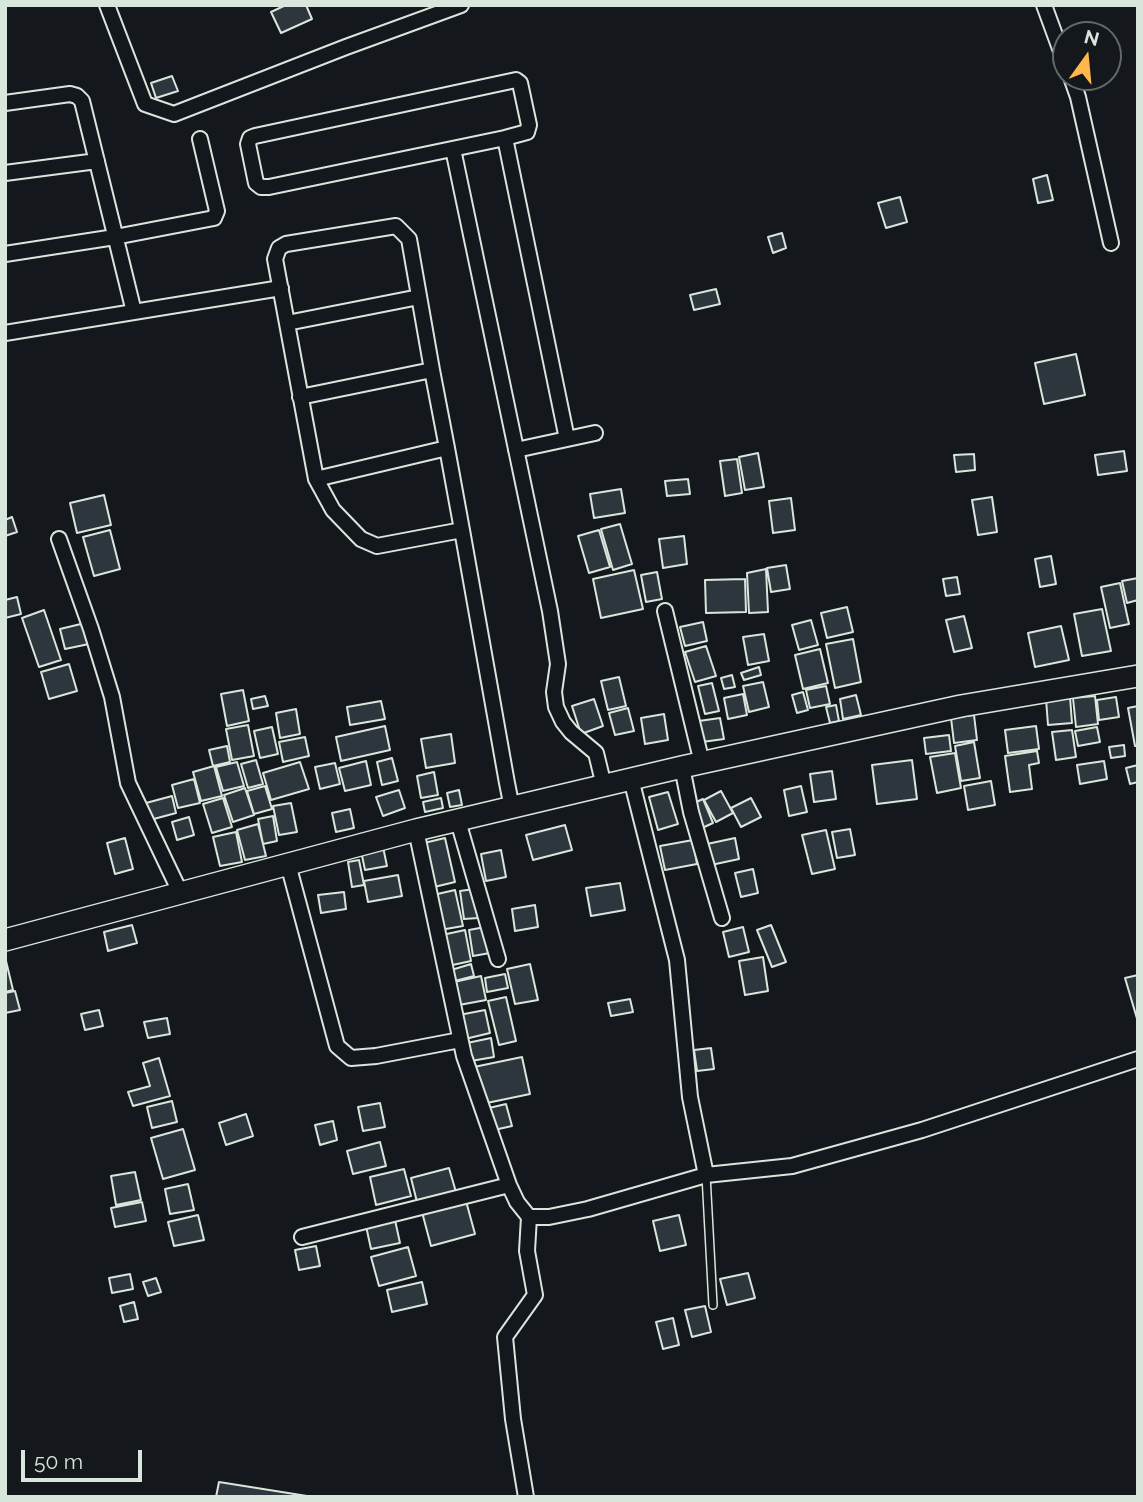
<!DOCTYPE html>
<style>
body{margin:0}
#map{position:relative;width:1143px;height:1502px;overflow:hidden;background:#14181c;font-family:Raleway,sans-serif}
canvas{display:block}
.frame{position:absolute;inset:0;border:7px solid #d8e6dc;pointer-events:none}
.north{position:absolute;left:1052px;top:21px;width:70px;height:70px;box-sizing:border-box;background:#14181c;border:2px solid #626a69;border-radius:50%;rotate:15deg;font-size:19px;font-weight:700;line-height:28px;text-align:center;color:#d8e6dc}
.north::after{content:'';display:block;margin:auto;width:24px;height:32px;background:#ffb74d;clip-path:polygon(50% 0,100% 100%,50% 72%,0 100%)}
.scale{position:absolute;left:21px;top:1450px;width:121px;height:32px;box-sizing:border-box;border:4px solid #d8e6dc;border-top:0;padding-left:9px;font-size:21px;line-height:24px;white-space:nowrap;color:#d8e6dc;-webkit-text-stroke:5px #14181c;paint-order:stroke}
</style>
<div id="map">
<canvas width="1143" height="1502"></canvas>
<div class="frame"></div>
<div class="north">N</div>
<div class="scale">50 m</div>
</div>
<script>
const ctx = document.querySelector('canvas').getContext('2d');
ctx.lineJoin = 'round';
function paint(path, color) {
  ctx.fillStyle = color;
  ctx.fill(path, 'evenodd');
}
function poly(rows) {
  const path = new Path2D();
  for (const r of rows) {
    path.moveTo(r[0], r[1]);
    for (let i = 2; i < r.length; i += 2) path.lineTo(r[i], r[i + 1]);
  }
  return path;
}
function strokePath(path, color, width, dash) {
  ctx.strokeStyle = color;
  ctx.lineWidth = width;
  ctx.lineCap = dash ? 'butt' : 'round';
  ctx.setLineDash(dash || []);
  ctx.stroke(path);
}
const building = poly([
 [286,5,306,5,312,19,281,33,271,12,286,5],
 [172,76,178,91,156,98,151,83,172,76],
 [1047,175,1053,200,1038,203,1033,179,1047,175],
 [900,197,907,222,886,228,878,203,900,197],
 [782,233,786,248,773,253,768,237,782,233],
 [716,289,720,304,694,310,690,295,716,289],
 [1076,354,1085,395,1044,404,1035,363,1076,354],
 [1124,451,1127,471,1098,475,1095,455,1124,451],
 [758,453,764,487,745,490,739,457,758,453],
 [974,454,975,470,956,472,954,455,974,454],
 [737,459,742,493,725,496,720,461,737,459],
 [688,479,690,494,667,496,665,481,688,479],
 [621,489,625,513,594,518,590,494,621,489],
 [104,495,111,525,77,533,70,503,104,495],
 [992,497,997,532,978,535,972,500,992,497],
 [791,498,795,530,773,533,769,501,791,498],
 [12,517,17,532,5,536,5,520,12,517],
 [620,524,632,564,613,570,601,529,620,524],
 [110,530,120,569,94,576,83,537,110,530],
 [599,530,610,567,589,573,578,536,599,530],
 [684,536,687,564,663,568,659,539,684,536],
 [1051,556,1056,584,1040,587,1035,559,1051,556],
 [786,565,790,589,771,592,767,568,786,565],
 [766,569,768,612,749,613,747,573,766,569],
 [634,570,643,609,601,618,593,579,634,570],
 [657,572,662,599,646,602,641,575,657,572],
 [957,577,960,594,946,596,943,579,957,577],
 [1138,578,1138,600,1127,603,1122,581,1138,578],
 [745,579,746,612,706,613,705,580,745,579],
 [1120,583,1129,624,1110,628,1101,587,1120,583],
 [17,597,21,614,5,618,5,600,17,597],
 [847,607,853,632,827,638,821,613,847,607],
 [1102,609,1111,651,1082,656,1074,614,1102,609],
 [44,610,61,660,39,667,22,618,44,610],
 [964,616,972,648,954,652,946,620,964,616],
 [811,620,818,645,799,650,792,625,811,620],
 [703,622,707,641,685,646,680,627,703,622],
 [85,623,89,644,65,649,60,629,85,623],
 [1061,626,1069,660,1035,667,1028,633,1061,626],
 [764,634,769,661,748,665,743,637,764,634],
 [853,639,861,682,835,688,826,644,853,639],
 [706,646,716,676,695,682,685,652,706,646],
 [820,649,828,683,803,689,795,655,820,649],
 [69,664,77,691,49,699,41,672,69,664],
 [759,667,761,675,744,680,741,673,759,667],
 [732,675,735,687,724,689,721,678,732,675],
 [619,677,626,706,608,710,601,681,619,677],
 [763,682,769,707,749,712,743,686,763,682],
 [712,683,719,711,705,714,698,686,712,683],
 [826,686,830,704,810,708,806,690,826,686],
 [243,690,249,721,227,726,221,694,243,690],
 [803,692,808,710,797,713,792,695,803,692],
 [743,694,747,715,728,719,724,698,743,694],
 [856,695,861,715,843,719,840,699,856,695],
 [265,696,268,706,253,709,251,699,265,696],
 [1095,696,1098,724,1076,727,1073,698,1095,696],
 [1070,697,1072,723,1048,725,1046,699,1070,697],
 [1116,697,1119,717,1099,720,1097,700,1116,697],
 [594,699,603,726,581,734,572,706,594,699],
 [381,701,385,719,350,725,347,707,381,701],
 [836,705,839,721,830,723,826,707,836,705],
 [1138,706,1138,746,1135,746,1128,708,1138,706],
 [628,708,634,731,615,735,609,713,628,708],
 [296,709,300,734,280,738,276,713,296,709],
 [664,714,668,740,645,744,641,718,664,714],
 [974,715,977,740,954,743,951,718,974,715],
 [720,718,724,739,702,742,699,721,720,718],
 [248,725,254,756,232,760,226,729,248,725],
 [385,726,390,750,341,761,336,737,385,726],
 [1036,726,1039,749,1008,753,1005,730,1036,726],
 [272,727,278,754,260,758,254,731,272,727],
 [1097,727,1100,742,1078,746,1075,731,1097,727],
 [1072,730,1076,757,1056,760,1052,732,1072,730],
 [451,734,455,763,426,768,421,739,451,734],
 [949,735,951,751,926,754,924,738,949,735],
 [305,737,309,756,283,762,279,742,305,737],
 [974,742,980,778,961,781,955,746,974,742],
 [1124,745,1125,756,1111,758,1109,747,1124,745],
 [227,746,230,762,213,766,209,750,227,746],
 [1037,751,1039,763,1029,765,1032,789,1010,792,1005,756,1037,751],
 [955,753,961,788,937,793,930,757,955,753],
 [392,758,398,781,382,785,377,762,392,758],
 [256,760,263,784,248,788,241,764,256,760],
 [912,760,917,799,877,804,872,765,912,760],
 [366,761,371,785,345,791,339,768,366,761],
 [1104,761,1107,779,1080,784,1077,765,1104,761],
 [237,762,244,786,223,791,216,767,237,762],
 [300,762,309,789,271,800,263,773,300,762],
 [335,763,340,784,320,789,315,767,335,763],
 [1138,765,1138,782,1130,784,1126,768,1138,765],
 [214,766,222,796,201,801,193,772,214,766],
 [832,771,836,799,814,802,810,774,832,771],
 [434,772,438,795,421,798,417,776,434,772],
 [194,779,200,803,178,808,172,785,194,779],
 [991,781,995,805,968,810,964,786,991,781],
 [265,786,272,809,254,814,247,791,265,786],
 [801,786,807,812,789,816,784,790,801,786],
 [245,788,254,815,233,822,224,795,245,788],
 [399,790,405,808,383,816,376,797,399,790],
 [459,790,462,805,450,807,447,793,459,790],
 [721,791,733,813,716,822,704,800,721,791],
 [668,792,678,824,658,830,649,797,668,792],
 [172,796,176,813,150,820,146,803,172,796],
 [223,798,232,827,212,833,203,804,223,798],
 [441,798,443,808,425,812,423,802,441,798],
 [751,798,761,817,741,827,731,808,751,798],
 [703,799,713,823,702,828,692,804,703,799],
 [291,803,297,832,279,835,273,806,291,803],
 [350,809,354,828,336,832,332,813,350,809],
 [273,816,277,841,263,844,258,819,273,816],
 [189,817,194,835,177,840,172,822,189,817],
 [258,824,266,856,245,860,237,830,258,824],
 [565,825,572,850,533,860,526,835,565,825],
 [850,829,855,855,837,858,832,832,850,829],
 [826,830,835,869,812,874,802,835,826,830],
 [236,832,242,862,220,866,213,837,236,832],
 [125,838,133,869,115,874,107,843,125,838],
 [445,838,455,882,434,887,424,843,445,838],
 [735,838,739,859,711,865,707,844,735,838],
 [693,840,697,864,665,870,660,846,693,840],
 [383,847,387,866,365,870,361,851,383,847],
 [501,850,506,877,486,881,481,854,501,850],
 [359,860,364,885,352,887,348,862,359,860],
 [753,869,758,893,741,897,735,873,753,869],
 [398,875,402,896,368,902,364,881,398,875],
 [620,883,625,910,591,916,586,888,620,883],
 [474,889,478,918,464,919,460,891,474,889],
 [455,890,463,926,440,930,433,895,455,890],
 [344,892,346,909,321,913,318,895,344,892],
 [535,905,538,927,515,931,512,909,535,905],
 [132,925,137,943,108,951,104,932,132,925],
 [771,925,786,962,772,967,757,930,771,925],
 [485,927,490,953,473,956,469,930,485,927],
 [743,927,749,952,729,957,723,932,743,927],
 [465,930,471,961,448,966,442,935,465,930],
 [763,957,768,991,745,995,739,961,763,957],
 [6,961,13,990,5,992,5,962,6,961],
 [471,964,474,976,451,982,448,971,471,964],
 [530,964,538,1000,515,1004,507,969,530,964],
 [505,974,508,988,487,992,485,978,505,974],
 [1138,975,1138,1022,1125,978,1138,975],
 [481,976,486,1000,459,1005,454,982,481,976],
 [15,991,20,1010,5,1013,5,993,15,991],
 [506,997,516,1041,499,1045,488,1001,506,997],
 [630,999,633,1012,611,1016,608,1003,630,999],
 [99,1010,103,1026,85,1030,81,1014,99,1010],
 [485,1010,490,1033,465,1039,459,1015,485,1010],
 [167,1018,170,1034,148,1038,144,1022,167,1018],
 [491,1038,494,1057,471,1061,467,1043,491,1038],
 [711,1048,714,1069,697,1071,694,1050,711,1048],
 [522,1057,530,1094,482,1104,474,1067,522,1057],
 [159,1058,170,1096,133,1106,128,1092,150,1086,143,1063,159,1058],
 [172,1101,177,1122,152,1128,147,1107,172,1101],
 [380,1103,385,1127,363,1131,358,1107,380,1103],
 [506,1104,512,1126,494,1130,489,1108,506,1104],
 [246,1114,253,1136,226,1145,219,1123,246,1114],
 [333,1121,337,1140,320,1145,315,1125,333,1121],
 [183,1129,195,1170,163,1179,151,1138,183,1129],
 [380,1142,386,1166,353,1174,347,1151,380,1142],
 [449,1168,456,1192,417,1202,411,1178,449,1168],
 [404,1169,411,1196,376,1205,370,1177,404,1169],
 [135,1172,141,1200,116,1205,111,1176,135,1172],
 [188,1184,194,1210,170,1214,165,1189,188,1184],
 [466,1201,475,1234,431,1246,422,1212,466,1201],
 [142,1202,146,1221,115,1227,111,1208,142,1202],
 [198,1215,204,1240,174,1246,168,1222,198,1215],
 [679,1215,686,1245,660,1251,653,1221,679,1215],
 [395,1220,400,1243,371,1249,366,1226,395,1220],
 [316,1246,320,1266,299,1270,295,1250,316,1246],
 [408,1247,416,1276,379,1286,371,1257,408,1247],
 [748,1273,755,1298,727,1305,720,1279,748,1273],
 [130,1274,133,1289,112,1293,109,1278,130,1274],
 [156,1278,161,1292,148,1296,143,1282,156,1278],
 [422,1282,427,1304,392,1312,387,1290,422,1282],
 [134,1302,138,1319,124,1322,120,1306,134,1302],
 [705,1306,711,1332,692,1337,685,1310,705,1306],
 [673,1318,679,1345,663,1349,656,1322,673,1318],
 [219,1482,307,1496,307,1497,216,1497,219,1482]
]);
paint(building, '#2c363c');
strokePath(building, '#d8e6dc', 2);
const lane = poly([
 [706,1175,713,1305]
]);
const street = poly([
 [107,5,145,104,174,114,346,47,461,5],
 [1044,5,1066,65],
 [1071,77,1078,97,1111,243],
 [5,103,70,94,77,96,82,101,134,312],
 [505,138,527,132,529,125,520,83,516,80,255,136,250,138,248,144,256,183,261,187,269,187,505,138,567,439],
 [453,149,550,611,558,664,554,692,556,707,563,722,571,732,596,753,604,786],
 [5,173,97,161],
 [5,254,115,237,214,218,217,211,200,139],
 [287,323,419,297],
 [5,333,281,288],
 [300,397,432,370],
 [516,450,595,433],
 [316,479,447,448],
 [462,530,377,546,361,539,333,510,316,479,275,259,279,248,286,244,396,226,409,239,432,370,447,448,462,530,507,783,512,808],
 [59,539,91,629,112,697,128,783,180,892],
 [665,611,702,763],
 [682,767,691,812,722,918],
 [631,779,677,960,690,1097,706,1175],
 [458,821,498,959],
 [416,830,464,1056,509,1185,517,1202,529,1217,549,1217,588,1209,706,1175,792,1166,922,1130,1138,1059],
 [288,864,337,1046,351,1058,376,1056,460,1040],
 [302,1237,509,1185],
 [526,1497,513,1419,505,1337,535,1295,527,1251,529,1217]
]);
const secondary = poly([
 [5,940,416,830,682,767,961,706,1138,676]
]);
strokePath(lane, '#d8e6dc', 10);
strokePath(street, '#d8e6dc', 18);
strokePath(secondary, '#d8e6dc', 24);
strokePath(lane, '#14181c', 7);
strokePath(street, '#14181c', 14);
strokePath(secondary, '#14181c', 21);
</script>
